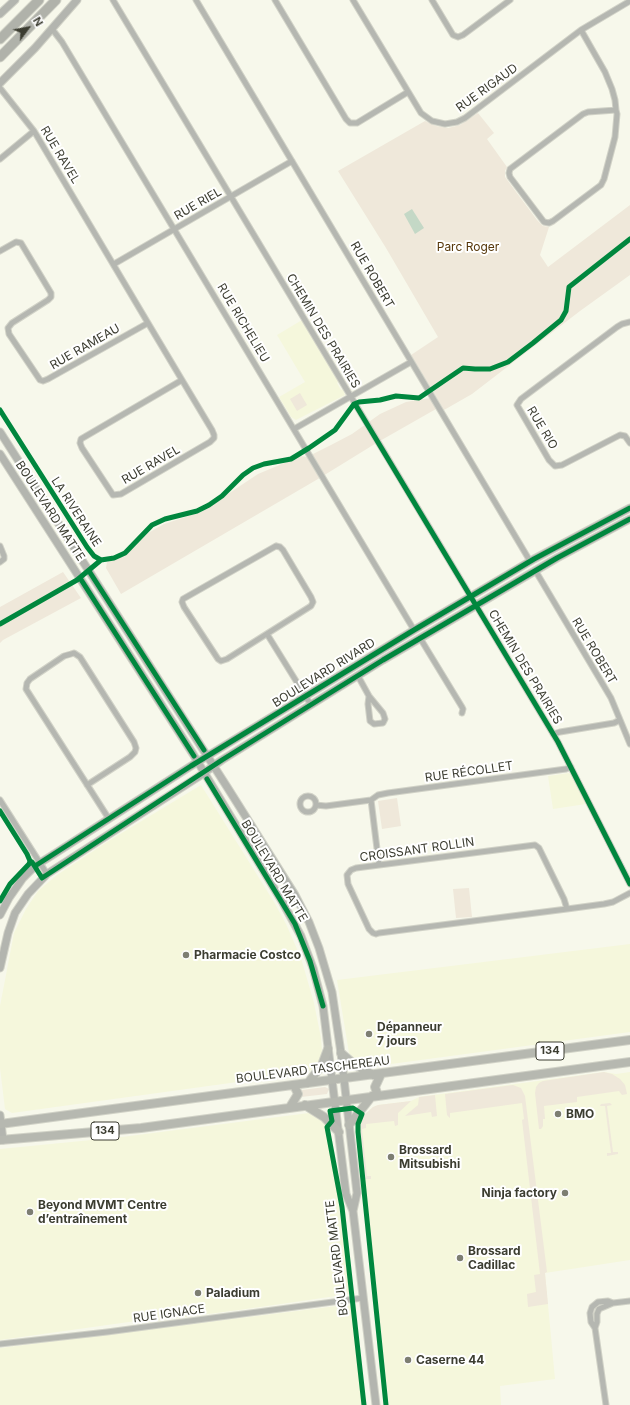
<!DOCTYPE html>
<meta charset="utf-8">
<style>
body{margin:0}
#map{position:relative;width:630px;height:1405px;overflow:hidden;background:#f7f8eb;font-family:Inter,sans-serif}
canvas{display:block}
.north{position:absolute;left:8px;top:8px;width:40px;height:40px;-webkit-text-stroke:3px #fff;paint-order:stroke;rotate:58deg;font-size:11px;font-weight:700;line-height:16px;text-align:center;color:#3c3d31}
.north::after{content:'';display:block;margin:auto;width:14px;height:18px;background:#3c3d31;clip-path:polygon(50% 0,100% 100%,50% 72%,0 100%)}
</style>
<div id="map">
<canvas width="630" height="1405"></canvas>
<div class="north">N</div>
</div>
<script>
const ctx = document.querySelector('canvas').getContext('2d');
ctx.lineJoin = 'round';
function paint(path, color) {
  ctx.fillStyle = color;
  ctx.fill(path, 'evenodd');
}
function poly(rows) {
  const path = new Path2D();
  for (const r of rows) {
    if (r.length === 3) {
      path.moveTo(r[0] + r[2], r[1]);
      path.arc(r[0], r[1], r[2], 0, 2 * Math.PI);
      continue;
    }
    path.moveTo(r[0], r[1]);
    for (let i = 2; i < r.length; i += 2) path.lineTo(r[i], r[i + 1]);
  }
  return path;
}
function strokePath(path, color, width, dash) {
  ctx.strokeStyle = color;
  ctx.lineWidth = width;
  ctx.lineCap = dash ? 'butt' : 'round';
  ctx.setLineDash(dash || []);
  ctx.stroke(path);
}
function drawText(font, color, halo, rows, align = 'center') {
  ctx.font = font + ' Inter,sans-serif';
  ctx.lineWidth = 4;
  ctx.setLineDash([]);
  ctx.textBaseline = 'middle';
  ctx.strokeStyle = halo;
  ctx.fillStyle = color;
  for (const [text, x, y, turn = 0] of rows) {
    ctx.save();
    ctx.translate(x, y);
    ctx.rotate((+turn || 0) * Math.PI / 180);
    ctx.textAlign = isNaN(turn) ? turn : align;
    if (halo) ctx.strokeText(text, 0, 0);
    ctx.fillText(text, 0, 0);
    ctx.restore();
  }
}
paint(poly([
 [302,320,339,381,337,383,341,390,343,389,345,395,296,420,291,417,279,397,305,382,277,335],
 [569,773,573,777,586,804,553,809,548,776],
 [201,785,274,902,286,924,301,958,314,1003,321,1038,322,1051,320,1060,315,1067,311,1070,303,1073,12,1113,5,1109,0,1068,0,1006,14,933,26,909,38,891,57,875,107,842],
 [630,944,630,1032,376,1066,368,1067,359,1064,349,1053,337,980],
 [604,1072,616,1074,630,1072,630,1260,545,1273,555,1379,500,1386,501,1405,389,1405,359,1129,359,1125,364,1115,373,1107,378,1105,411,1101,419,1097],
 [309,1113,317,1115,328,1124,326,1127,332,1161,334,1167,350,1294,239,1310,147,1322,143,1320,0,1340,0,1149,122,1137],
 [345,1305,351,1306,362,1405,0,1405,0,1348]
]), '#f5f7dc');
paint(poly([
 [478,113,494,133,487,139,507,167,505,171,505,177,537,220,543,226,549,227,540,255,548,267,630,205,630,275,580,311,472,394,444,410,411,355,438,337,386,248,338,171,425,121,436,126,448,128,460,125],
 [300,393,307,405,297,411,290,399],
 [430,398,436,409,378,442,318,479,121,594,106,568,107,562,134,547,148,533,164,524,201,512,258,474,301,456,307,457,331,445,352,434,380,414,406,402],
 [63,572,81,598,3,640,0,643,0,607],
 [397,798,401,826,382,829,378,801],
 [469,888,472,917,456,918,453,889],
 [604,1072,612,1074,620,1079,625,1085,627,1094,622,1095,619,1091,577,1097,577,1102,544,1106,545,1119,543,1119,543,1126,541,1129,539,1129,535,1093,536,1087,539,1083,543,1081],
 [513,1085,521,1088,525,1096,547,1272,545,1273,548,1304,528,1307,527,1294,536,1292,534,1275,540,1274,522,1120,524,1119,522,1103,450,1113,450,1118,447,1115,445,1094],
 [325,1087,329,1089,327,1094,301,1097,300,1096,302,1090],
 [435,1095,437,1116,432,1117,431,1112,405,1116,418,1105,419,1097],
 [411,1101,398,1113,398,1125,395,1126,394,1121,366,1124,366,1128,362,1129,367,1176,371,1176,371,1179,364,1179,359,1129,359,1125,364,1115,373,1107,378,1105],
 [610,1103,612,1105,607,1106,613,1152,618,1152,618,1154,607,1156,607,1153,611,1153,605,1106,600,1106,601,1104]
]), '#efe8da');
paint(poly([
 [412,209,424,228,415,234,404,214]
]), '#c4d8c6');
const street = poly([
 [113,0,558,742,630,884],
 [196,0,530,561],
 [275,0,346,119,350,123,357,123,408,92],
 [353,0,421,113,432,121,445,124,457,122,465,118,581,30,630,1],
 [432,0,453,35,458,37,463,35,510,0],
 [52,29,62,42,414,630],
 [581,30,605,72,612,89,615,100,616,110,617,114,615,137,604,179,601,185,553,221,549,223,544,222,510,177,509,173,510,169,583,114,588,112,616,110],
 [0,88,34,131,148,323,182,380,212,430,214,435,214,438,210,442,121,494,113,495,82,448,80,443,81,439,182,380],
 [0,159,34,131],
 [0,251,16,242,21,243,51,293,51,297,48,300,12,323,8,328,9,334,40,380,43,381,48,379,148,323],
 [114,264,292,161],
 [630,322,622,324,617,327,521,399,517,405,549,460,555,466,562,465,620,435,625,436,630,443],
 [294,429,411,362],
 [0,546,4,556,4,559,0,562],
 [276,546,280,547,283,550,311,597,313,602,311,606,227,659,221,661,218,659,184,607,182,602,183,599,276,546],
 [535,570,611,698,630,744],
 [267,634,311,705],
 [420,638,462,707,463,709,462,713],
 [358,676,369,696,383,713,385,719,383,723,374,724,370,721,368,704,369,696],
 [553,734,560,732,614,723,620,720],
 [87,785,130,757,135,752,136,748,134,742,80,657,74,653,71,654,64,656,30,679,27,683,26,689,109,819],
 [308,804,8],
 [0,800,47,874],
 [371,800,379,865],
 [316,805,326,806,371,800,378,795,388,793,566,769,571,767],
 [567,909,564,899,539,848,535,845,356,868,351,870,347,875,348,884,369,929,373,933,376,934,379,933,567,909,604,904,613,902,630,893],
 [595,1328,597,1322,597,1314,599,1309,613,1303,630,1301],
 [0,1344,107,1332,363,1298],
 [606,1405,595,1328,591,1322,590,1313,592,1307,598,1302,608,1301,613,1303]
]);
const secondary = poly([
 [0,14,15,0],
 [0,83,35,48,77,0],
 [0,432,229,790,295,895,309,922,319,948,332,992,341,1053,357,1193,353,1211,376,1405],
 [0,454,193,754,283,903,301,936,313,968,323,1006,346,1194,353,1211],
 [0,915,9,898,23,878,35,866,51,856,191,766,414,630,534,559,630,508],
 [0,968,8,933,15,913,28,894,47,874,198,777,222,760,383,660,557,558,630,519],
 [0,1115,3,1140]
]);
const primary = poly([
 [341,1053,355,1065,373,1075],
 [308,1083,322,1065,328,1049],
 [378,1096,375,1087,381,1074],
 [305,1105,324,1117,339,1132],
 [290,1107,298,1094,294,1085],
 [0,1124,630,1040],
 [349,1125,372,1096],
 [0,1140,141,1128,630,1062]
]);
const highway = poly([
 [0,39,39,0],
 [0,57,56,0]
]);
strokePath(street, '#d1d2c7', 7);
strokePath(secondary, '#d1d2c7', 9);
strokePath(primary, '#d1d2c7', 10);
strokePath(highway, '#d1d2c7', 11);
strokePath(street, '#b5b7b1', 5);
strokePath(secondary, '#b3b5af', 7);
strokePath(primary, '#b6b8b0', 8);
strokePath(highway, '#b0b2aa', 9);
strokePath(poly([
 [355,404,558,742,630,884],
 [0,410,87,547,94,556,101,560],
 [101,560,114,558,125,553,152,525,165,519,197,511,209,505,222,496,243,475,253,468,264,464,291,459,309,448,335,430,354,404,359,402,380,400,396,396,419,398,463,368,475,369,490,369,508,362,533,343,561,320,566,311,569,287,630,239],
 [89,571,204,750],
 [80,578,194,756],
 [0,624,77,580,101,560],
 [207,779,295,924,310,961,323,1006],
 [0,811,27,854,30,861,32,862,42,878,222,760,383,660,557,558,630,519],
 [35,866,191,766,414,630,534,559,630,508],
 [0,901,10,884,29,864,30,861],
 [364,1405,342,1207,327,1127,332,1121,330,1111,353,1108,362,1114,358,1124,358,1132,386,1405]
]), '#00873e', 5);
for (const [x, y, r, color] of [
 [186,955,4,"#7d7e72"],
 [369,1034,4,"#7d7e72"],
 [558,1114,4,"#7d7e72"],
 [391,1157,4,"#7d7e72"],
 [565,1193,4,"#7d7e72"],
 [30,1212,4,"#7d7e72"],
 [460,1258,4,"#7d7e72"],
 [198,1293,4,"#7d7e72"],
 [408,1360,4,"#7d7e72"]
]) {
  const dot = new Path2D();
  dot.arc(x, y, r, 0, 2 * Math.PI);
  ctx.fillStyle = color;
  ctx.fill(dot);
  strokePath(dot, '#fff', 1.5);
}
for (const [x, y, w] of [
 [550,1051,28],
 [105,1131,28]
]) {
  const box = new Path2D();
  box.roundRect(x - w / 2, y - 9, w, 18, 3);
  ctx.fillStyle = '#fff';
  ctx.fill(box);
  strokePath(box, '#3c3d31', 1);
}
drawText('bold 11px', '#3c3d31', null, [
 ["134",550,1051],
 ["134",105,1131]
]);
drawText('12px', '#3c3d31', '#fff', [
 ["RUE RIGAUD",487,88,-36],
 ["RUE RAVEL",60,155,59],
 ["RUE RIEL",198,204,-30],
 ["RUE ROBERT",372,275,60],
 ["RUE RICHELIEU",243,323,59],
 ["CHEMIN DES PRAIRIES",323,331,59],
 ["RUE RAMEAU",85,347,-30],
 ["RUE RIO",542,428,59],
 ["RUE RAVEL",151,465,-30],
 ["BOULEVARD MATTE",50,511,57],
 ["LA RIVERAINE",76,512,57],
 ["RUE ROBERT",594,651,59],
 ["CHEMIN DES PRAIRIES",525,667,59],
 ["BOULEVARD RIVARD",324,673,-32],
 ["RUE RÉCOLLET",469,772,-8],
 ["CROISSANT ROLLIN",417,850,-8],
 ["BOULEVARD MATTE",274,871,59],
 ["BOULEVARD TASCHEREAU",313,1070,-7],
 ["BOULEVARD MATTE",337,1258,-97],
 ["RUE IGNACE",169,1314,-8]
]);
drawText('12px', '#56370a', '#fff', [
 ["Parc Roger",468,247]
]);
drawText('bold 12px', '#3c3d31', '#fff', [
 ["Pharmacie Costco",194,955],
 ["Dépanneur",377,1027],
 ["7 jours",377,1041],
 ["BMO",566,1114],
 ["Brossard",399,1150],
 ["Mitsubishi",399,1164],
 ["Ninja factory",557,1193,"right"],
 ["Beyond MVMT Centre",38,1205],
 ["d’entraînement",38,1219],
 ["Brossard",468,1251],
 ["Cadillac",468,1265],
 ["Paladium",206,1293],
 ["Caserne 44",416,1360]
], 'left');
</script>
